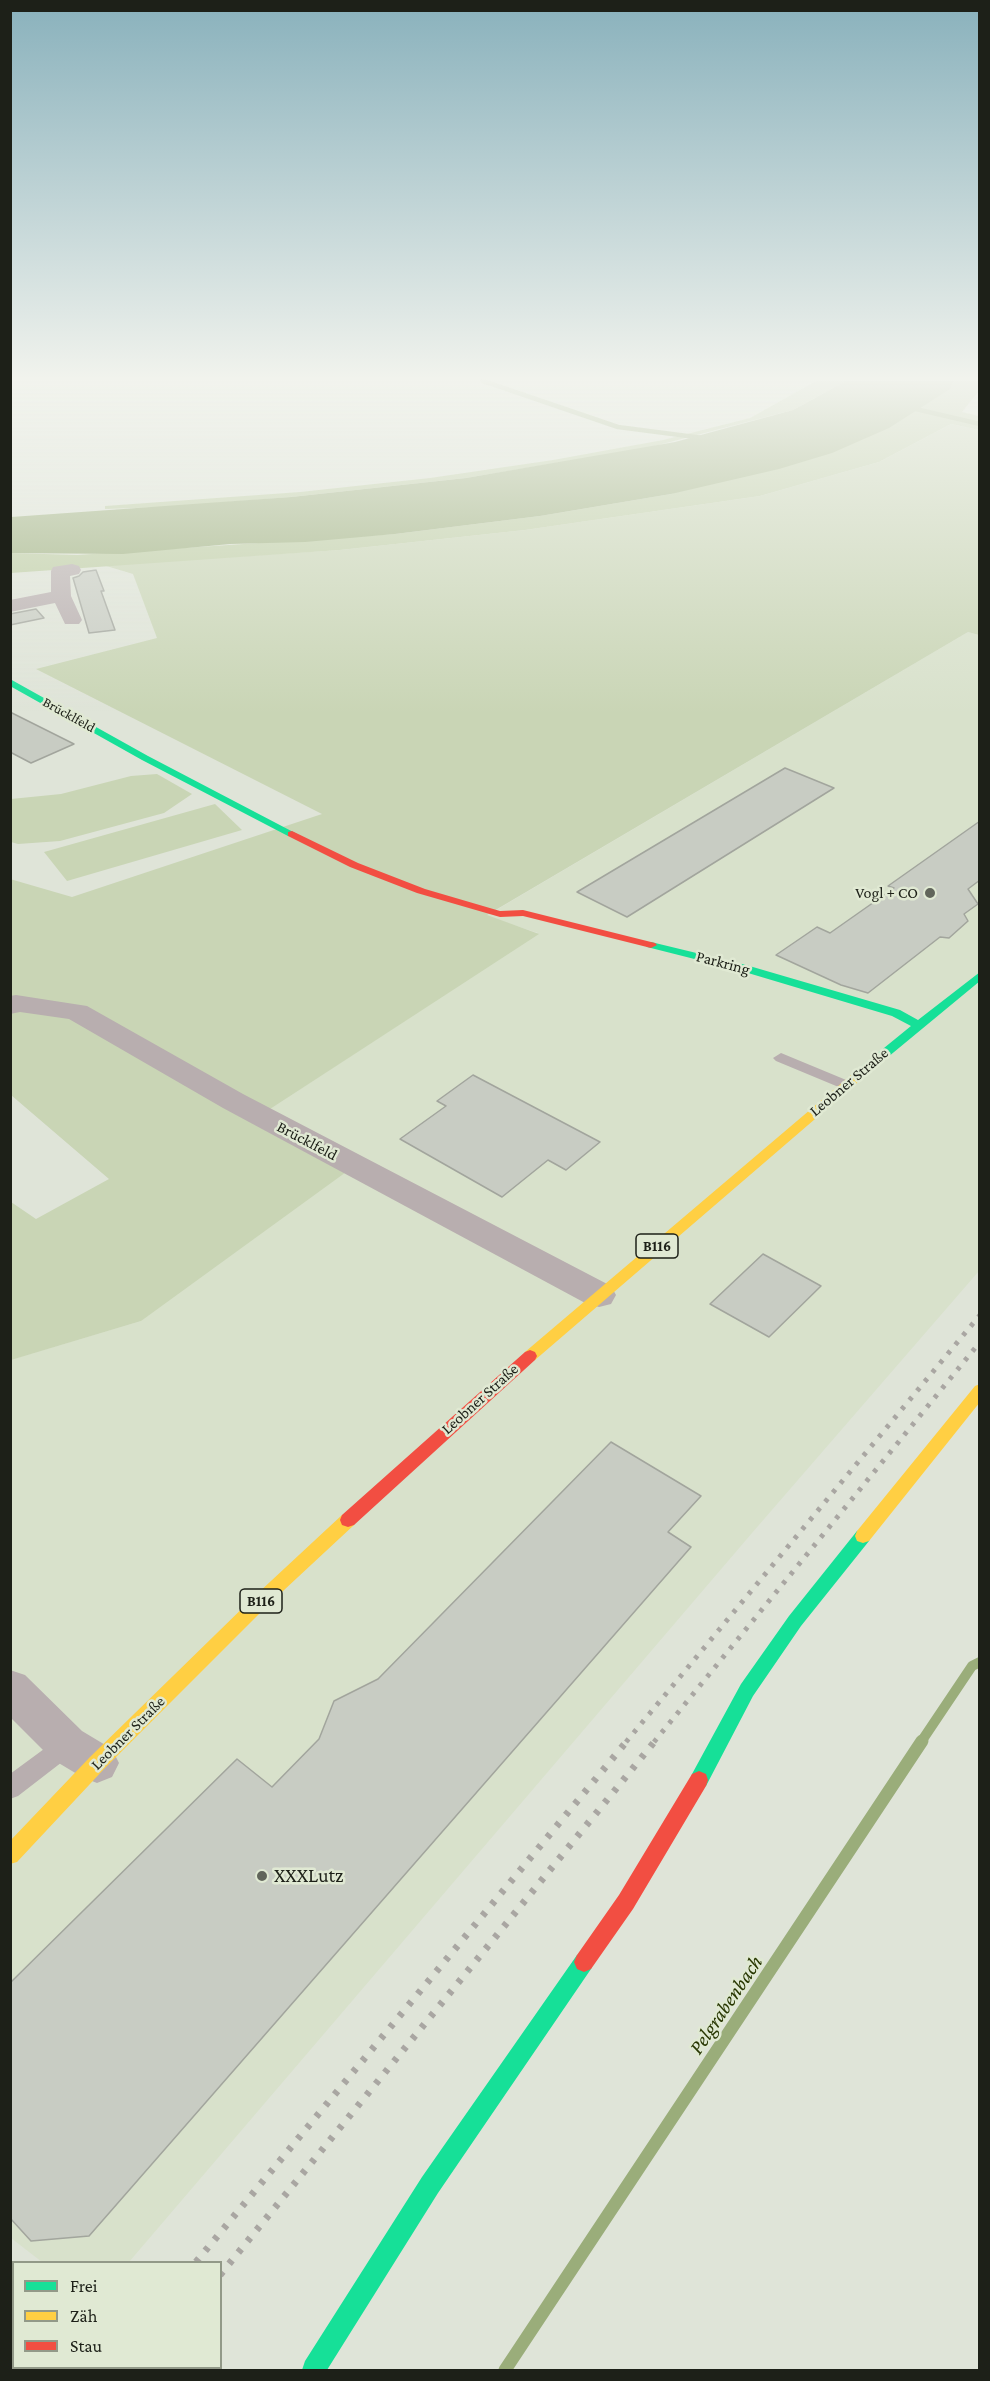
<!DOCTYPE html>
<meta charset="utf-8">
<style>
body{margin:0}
#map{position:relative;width:990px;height:2381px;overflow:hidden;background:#dfe4d8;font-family:"Crimson Pro",serif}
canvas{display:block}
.frame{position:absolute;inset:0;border:12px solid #1d2018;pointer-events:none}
.legend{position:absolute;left:12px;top:2261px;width:210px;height:108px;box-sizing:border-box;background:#e0e9d3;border:2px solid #929988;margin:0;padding:8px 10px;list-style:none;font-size:18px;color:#1d2018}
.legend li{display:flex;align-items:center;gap:12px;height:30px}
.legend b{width:30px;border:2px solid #929988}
</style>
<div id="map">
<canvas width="990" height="2381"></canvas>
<div class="frame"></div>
<ul class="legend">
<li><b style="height:8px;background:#16e098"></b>Frei</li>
<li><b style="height:8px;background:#ffcf43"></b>Zäh</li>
<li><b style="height:8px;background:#f24e42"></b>Stau</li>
</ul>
</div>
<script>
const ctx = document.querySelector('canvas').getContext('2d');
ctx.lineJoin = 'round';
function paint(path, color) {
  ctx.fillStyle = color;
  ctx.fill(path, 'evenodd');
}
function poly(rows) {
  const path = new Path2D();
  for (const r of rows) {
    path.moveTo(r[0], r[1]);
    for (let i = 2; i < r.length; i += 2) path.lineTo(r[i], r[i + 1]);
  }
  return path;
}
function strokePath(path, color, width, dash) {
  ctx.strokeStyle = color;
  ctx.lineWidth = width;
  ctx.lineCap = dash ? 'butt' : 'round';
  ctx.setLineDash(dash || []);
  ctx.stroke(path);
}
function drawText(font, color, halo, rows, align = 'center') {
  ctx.font = font + ' "Crimson Pro",serif';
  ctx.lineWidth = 5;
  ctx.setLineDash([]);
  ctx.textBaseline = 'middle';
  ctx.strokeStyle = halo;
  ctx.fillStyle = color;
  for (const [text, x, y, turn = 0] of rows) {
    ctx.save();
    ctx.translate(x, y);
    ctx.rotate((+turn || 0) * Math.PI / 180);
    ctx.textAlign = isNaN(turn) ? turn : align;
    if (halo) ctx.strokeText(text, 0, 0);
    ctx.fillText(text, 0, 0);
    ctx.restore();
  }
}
paint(poly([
 [968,632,979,635,979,1271,752,1533,129,2262,42,2262,11,2238,10,1360,141,1321,264,1113,538,933,486,916]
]), '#d8e1cb');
paint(poly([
 [951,424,979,430,979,635,968,632,487,915,539,934,264,1113,353,1167,141,1321,11,1360,11,1202,36,1219,109,1179,11,1095,10,879,72,897,322,814,36,669,157,638,133,574,103,565,340,550,525,530,760,496,879,462],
 [157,774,192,794,164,813,60,841,18,844,11,842,11,799,61,794,131,776],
 [215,804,242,830,67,881,44,852]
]), '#c9d5b5');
paint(poly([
 [816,381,846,381,793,410,647,448,466,478,291,497,166,507,105,509,105,506,300,492,430,478,553,460,663,440,750,418],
 [954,381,979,381,979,391,962,412,979,416,979,430,951,424,879,462,760,496,525,530,340,550,11,573,11,553,77,555,395,534,540,516,671,494,950,389]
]), '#bccca1');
paint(poly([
 [846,381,954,381,950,389,889,428,832,453,779,469,671,494,540,516,395,534,305,542,230,544,123,554,11,553,11,517,291,497,466,478,675,442,793,410]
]), '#9aad7a');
strokePath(poly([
 [483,381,618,427,703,438],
 [907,407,980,424]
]), '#9aad7a', 4.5);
strokePath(poly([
 [921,1742,972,1666,980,1662]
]), '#9aad7a', 10);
strokePath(poly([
 [10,2294,14,2295],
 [119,2368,122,2370],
 [505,2370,922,1741]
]), '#9aad7a', 13);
const building = poly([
 [96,570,104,591,101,591,115,630,89,633,73,578,79,576,83,572,96,570],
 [36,609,44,618,10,625,10,614,36,609],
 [10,712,74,744,31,763,10,752,10,712],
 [785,768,834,788,627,917,577,892,785,768],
 [980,821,980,880,968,889,978,904,964,914,968,921,949,938,940,937,868,993,841,985,776,955,817,927,830,933,894,888,888,886,980,821],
 [473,1075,600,1142,566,1170,548,1160,502,1197,400,1139,446,1106,437,1101,473,1075],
 [763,1254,821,1286,769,1337,710,1304,763,1254],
 [611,1442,701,1496,668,1532,691,1547,89,2236,31,2241,10,2218,10,1983,237,1759,272,1787,319,1739,334,1701,378,1679,611,1442]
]);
paint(building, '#c8ccc3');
strokePath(building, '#a2a59d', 1.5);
paint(poly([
 [781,1053,851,1082,854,1085,851,1088,841,1088,776,1061,773,1058,781,1053],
 [67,1735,75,1738,78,1745,75,1752,18,1796,10,1799,10,1774,59,1738,67,1735]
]), '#b8aeaf');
paint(poly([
 [72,564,79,566,81,570,79,574,70,576,71,596,82,620,79,624,65,624,55,603,10,612,10,600,51,592,51,571,53,567,72,564],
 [16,995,87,1006,243,1094,611,1286,616,1295,611,1304,599,1307,587,1304,223,1108,69,1019,20,1012,10,1014,10,996,16,995],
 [10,1670,25,1675,82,1731,112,1749,119,1763,112,1777,97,1783,82,1777,52,1759,10,1717,10,1670]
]), '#b8aeaf');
paint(poly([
 [10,679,148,756,297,834,296,836,288,836,142,760,10,686,10,679],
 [651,942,746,965,900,1010,918,1020,980,972,980,981,865,1076,861,1077,857,1076,855,1073,857,1070,911,1026,892,1016,738,970,647,947,645,945,651,942],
 [863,1529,869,1531,871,1536,869,1541,801,1626,753,1696,706,1786,699,1789,692,1786,690,1780,692,1774,741,1684,789,1616,857,1531,863,1529],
 [584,1952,591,1955,594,1962,591,1969,438,2193,327,2370,302,2370,305,2361,422,2177,577,1955,584,1952]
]), '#16e098');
paint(poly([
 [861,1069,865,1070,867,1073,865,1076,535,1360,525,1360,523,1356,525,1352,857,1070,861,1069],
 [980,1384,980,1402,869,1541,863,1543,857,1541,855,1536,857,1531,975,1386,980,1384],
 [348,1513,354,1515,356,1520,354,1525,269,1604,104,1769,17,1862,10,1864,10,1841,90,1757,257,1594,342,1515,348,1513]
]), '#ffcf43');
paint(poly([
 [292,831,358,863,425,889,500,911,523,910,655,943,657,945,651,948,523,916,500,917,417,893,350,867,288,836,288,832,292,831],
 [530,1350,535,1352,537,1356,535,1360,354,1525,348,1527,342,1525,340,1520,342,1515,525,1352,530,1350],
 [699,1771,706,1774,708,1780,706,1786,633,1909,591,1969,584,1972,577,1969,574,1962,577,1955,619,1895,692,1774,699,1771]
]), '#f24e42');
strokePath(poly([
 [626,1742,980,1315],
 [654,1742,980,1342]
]), '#a9a6a2', 5, [4, 8]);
strokePath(poly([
 [196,2262,627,1741],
 [220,2275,655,1741],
 [104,2370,106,2368],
 [140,2370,142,2368]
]), '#a9a6a2', 7, [4.5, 10]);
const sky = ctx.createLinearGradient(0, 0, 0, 714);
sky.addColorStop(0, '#89b1bc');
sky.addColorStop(0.53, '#f1f3ed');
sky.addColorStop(1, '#f1f3ed00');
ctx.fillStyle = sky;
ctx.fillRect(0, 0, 990, 714);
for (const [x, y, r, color] of [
 [930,893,6,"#61655b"],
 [262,1876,6,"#61655b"]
]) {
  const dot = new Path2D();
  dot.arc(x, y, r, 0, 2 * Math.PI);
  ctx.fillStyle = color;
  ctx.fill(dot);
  strokePath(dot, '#e0e9d3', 2);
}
drawText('14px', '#1d2018', '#e0e9d3', [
 ["Brücklfeld",69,715,29]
]);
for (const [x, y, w] of [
 [657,1246,42],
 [261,1601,42]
]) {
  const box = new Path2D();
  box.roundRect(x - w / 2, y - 12, w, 24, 4.5);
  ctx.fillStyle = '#e0e9d3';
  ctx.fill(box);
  strokePath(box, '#1d2018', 1.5);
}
drawText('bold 15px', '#1d2018', null, [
 ["B116",657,1246],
 ["B116",261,1601]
]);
drawText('16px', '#1d2018', '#e0e9d3', [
 ["Vogl + CO",918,893]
], 'right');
drawText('16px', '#1d2018', '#e0e9d3', [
 ["Parkring",723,963,15],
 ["Leobner Straße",849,1082,-40],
 ["Brücklfeld",307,1141,28],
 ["Leobner Straße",480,1399,-42],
 ["Leobner Straße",128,1733,-45]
]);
drawText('20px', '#1d2018', '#e0e9d3', [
 ["XXXLutz",274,1876]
], 'left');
drawText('italic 21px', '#283702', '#e0e9d3', [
 ["Pelgrabenbach",726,2005,-56]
]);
</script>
